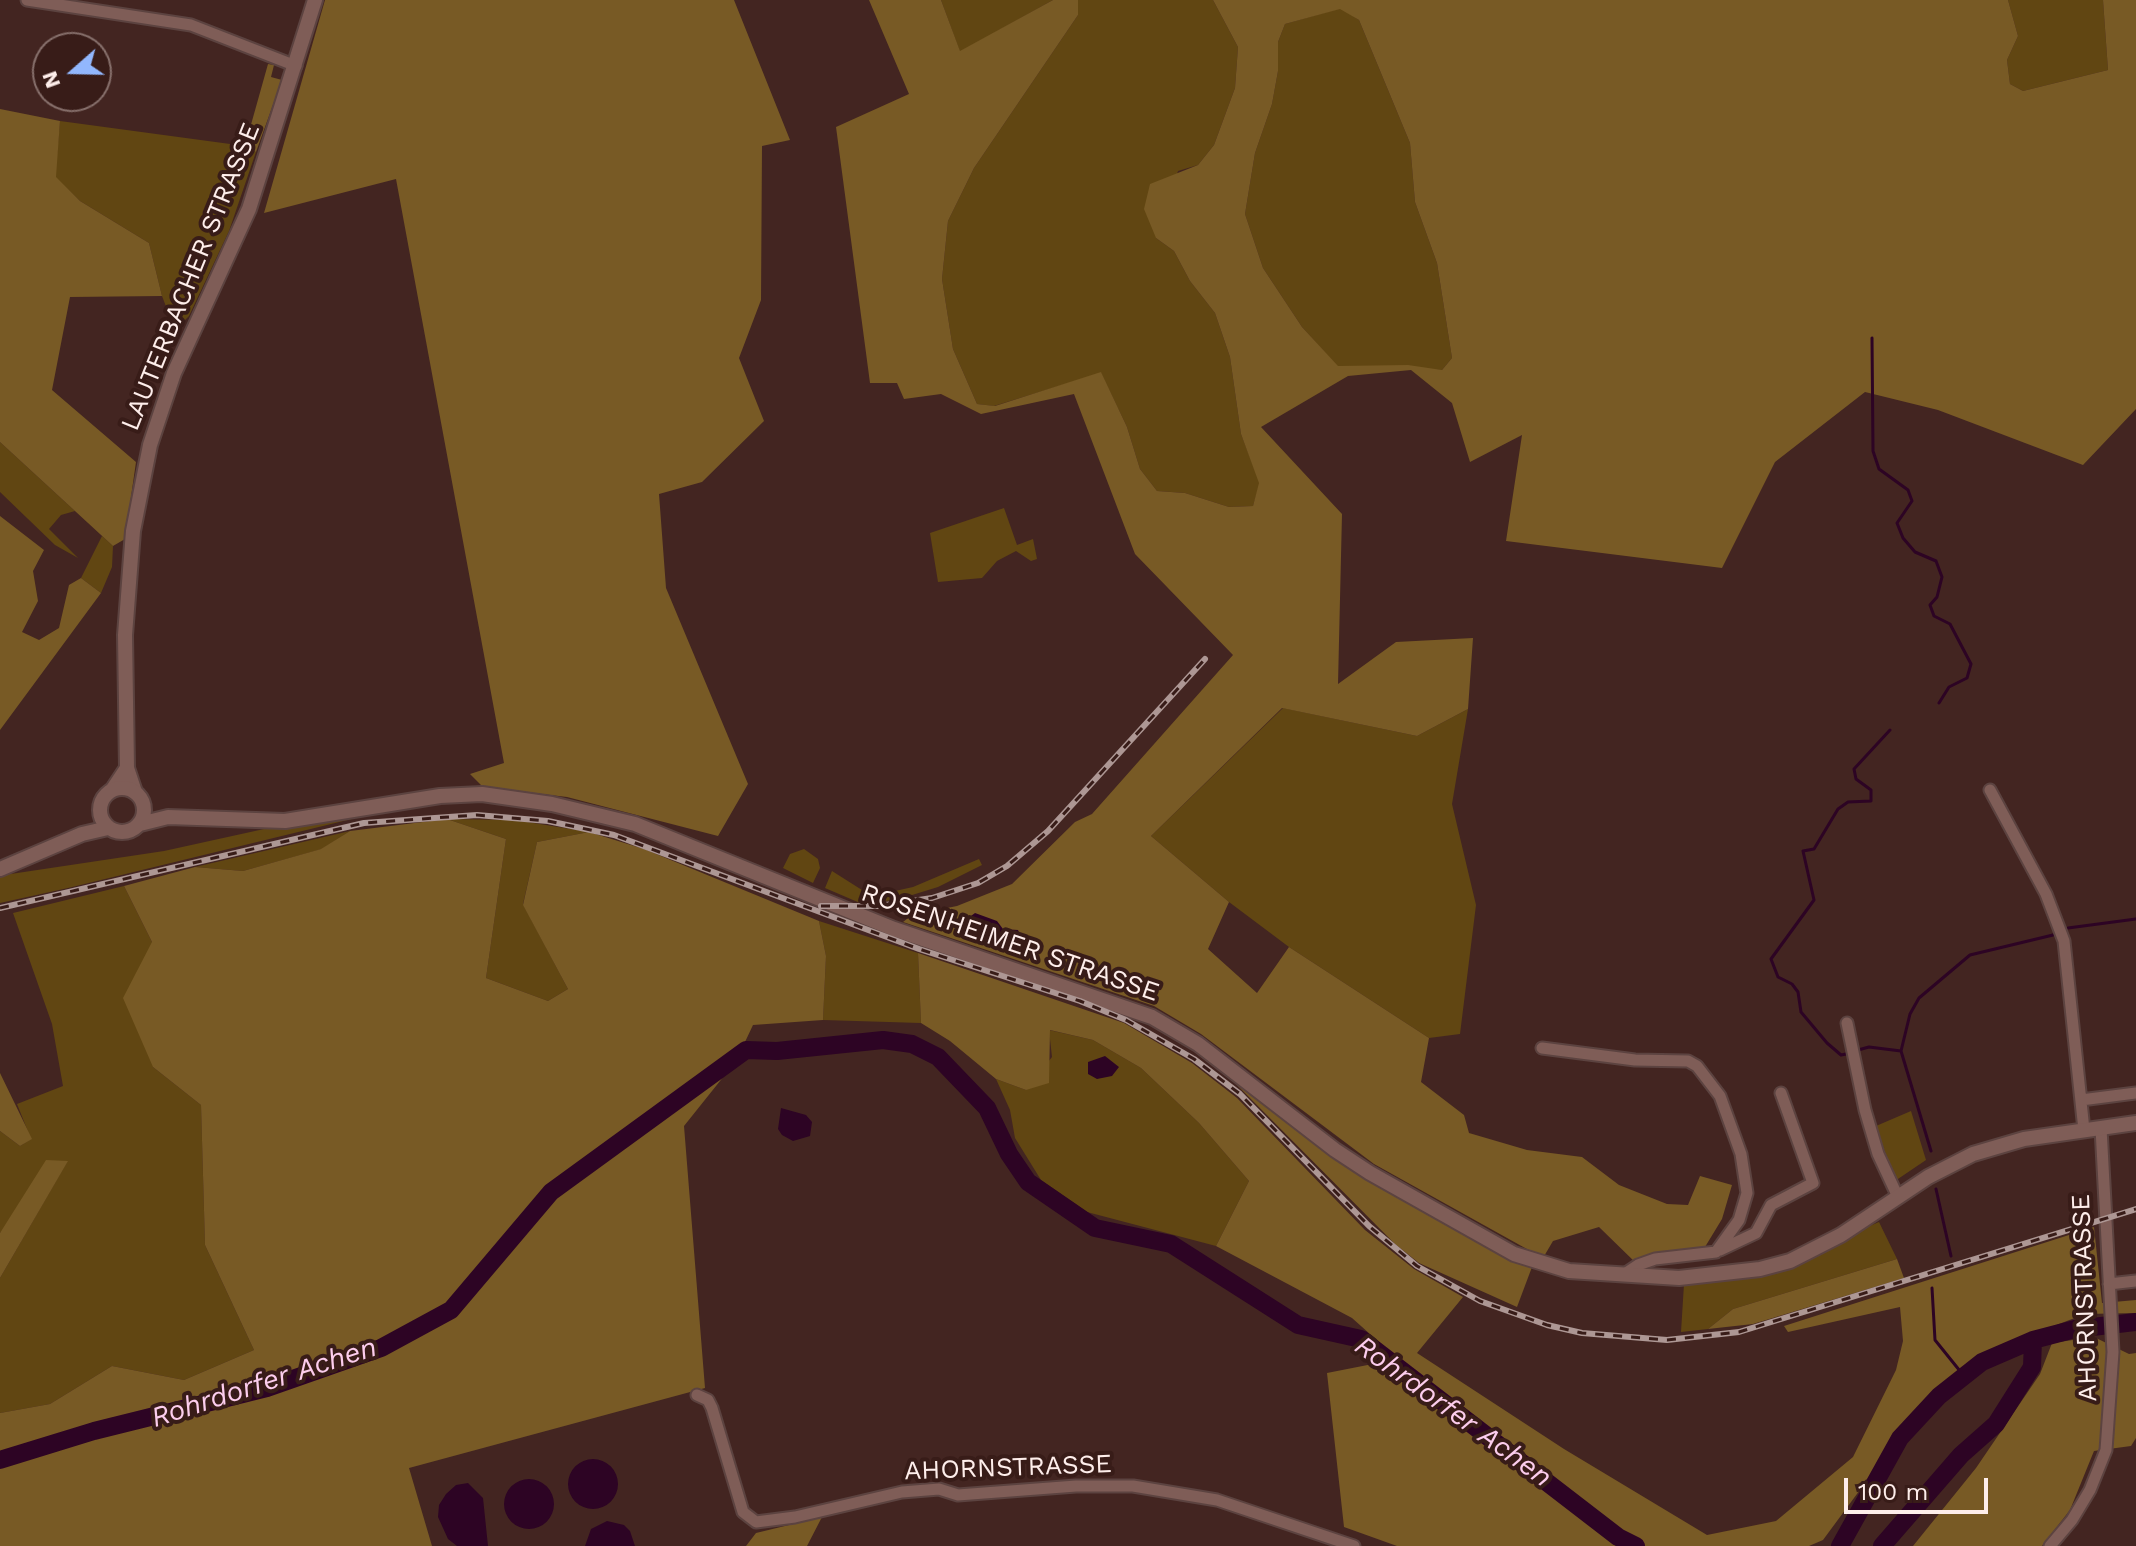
<!DOCTYPE html>
<style>
body{margin:0}
#map{position:relative;width:2136px;height:1546px;overflow:hidden;background:#432521;font-family:"Work Sans",sans-serif}
canvas{display:block}
.north{position:absolute;left:32px;top:32px;width:80px;height:80px;box-sizing:border-box;background:#381c18;border:2px solid #87706c;border-radius:50%;rotate:250deg;font-size:22px;font-weight:700;line-height:32px;text-align:center;color:#feeeeb}
.north::after{content:'';display:block;margin:auto;width:28px;height:36px;background:#92b7fd;clip-path:polygon(50% 0,100% 100%,50% 72%,0 100%)}
.scale{position:absolute;left:1844px;top:1478px;width:144px;height:36px;box-sizing:border-box;border:4px solid #feeeeb;border-top:0;padding-left:10px;font-size:24px;line-height:28px;white-space:nowrap;color:#feeeeb;-webkit-text-stroke:6px #381c18;paint-order:stroke}
</style>
<div id="map">
<canvas width="2136" height="1546"></canvas>
<div class="north">N</div>
<div class="scale">100 m</div>
</div>
<script>
const ctx = document.querySelector('canvas').getContext('2d');
ctx.lineJoin = 'round';
function paint(path, color) {
  ctx.fillStyle = color;
  ctx.fill(path, 'evenodd');
}
function poly(rows) {
  const path = new Path2D();
  for (const r of rows) {
    if (r.length === 3) {
      path.moveTo(r[0] + r[2], r[1]);
      path.arc(r[0], r[1], r[2], 0, 2 * Math.PI);
      continue;
    }
    path.moveTo(r[0], r[1]);
    for (let i = 2; i < r.length; i += 2) path.lineTo(r[i], r[i + 1]);
  }
  return path;
}
function strokePath(path, color, width, dash) {
  ctx.strokeStyle = color;
  ctx.lineWidth = width;
  ctx.lineCap = dash ? 'butt' : 'round';
  ctx.setLineDash(dash || []);
  ctx.stroke(path);
}
function drawText(font, color, halo, rows, align = 'center') {
  ctx.font = font + ' "Work Sans",sans-serif';
  ctx.lineWidth = 8;
  ctx.setLineDash([]);
  ctx.textBaseline = 'middle';
  ctx.strokeStyle = halo;
  ctx.fillStyle = color;
  for (const [text, x, y, turn = 0] of rows) {
    ctx.save();
    ctx.translate(x, y);
    ctx.rotate((+turn || 0) * Math.PI / 180);
    ctx.textAlign = isNaN(turn) ? turn : align;
    if (halo) ctx.strokeText(text, 0, 0);
    ctx.fillText(text, 0, 0);
    ctx.restore();
  }
}
paint(poly([
 [941,0,1053,0,960,52],
 [1078,0,1213,0,1238,47,1235,88,1214,145,1198,165,1178,171,1156,238,1174,251,1190,281,1215,313,1230,357,1241,434,1260,483,1253,506,1229,507,1185,493,1157,491,1140,469,1127,427,1101,373,994,406,977,404,953,349,942,279,948,221,974,168,1078,15],
 [2008,0,2103,0,2108,70,2023,91,2010,84,2007,60,2018,36],
 [1341,8,1359,20,1410,143,1415,202,1437,263,1452,358,1442,370,1338,367,1302,327,1263,268,1245,214,1255,153,1272,104,1278,71,1278,42,1285,24],
 [60,121,245,146,256,152,229,231,189,316,175,330,162,296,149,243,80,201,55,177],
 [0,442,75,511,61,515,49,529,78,558,55,545,0,492],
 [1004,508,1017,545,1033,539,1037,559,1031,561,1016,551,997,561,982,578,938,582,930,533],
 [102,536,113,546,112,567,101,593,81,578],
 [1283,708,1417,736,1468,709,1452,804,1476,905,1460,1034,1429,1038,1289,947,1229,902,1151,836],
 [364,816,68,888,0,903,0,877,4,875,164,851,264,829],
 [447,819,515,820,589,832,537,842,523,904,568,989,548,1001,486,978,506,839],
 [350,831,322,849,243,871,195,867],
 [804,849,818,859,820,868,813,883,783,868,790,854],
 [979,859,982,865,938,887,896,900,860,903,825,888,832,871,862,890,886,893,913,887],
 [124,886,152,942,153,1067,201,1105,205,1245,254,1350,184,1380,112,1366,50,1404,0,1413,0,1278,67,1162,0,1233,0,1131,20,1146,31,1139,17,1104,63,1086,52,1024,13,913],
 [819,921,918,953,921,1023,823,1020,826,956],
 [1049,1030,1093,1040,1141,1068,1199,1123,1249,1181,1216,1246,1087,1212,1041,1180,1015,1138,1010,1110,996,1079,1026,1090,1052,1057],
 [1911,1111,1926,1160,1895,1181,1876,1126],
 [1879,1222,1897,1259,1733,1309,1708,1329,1681,1332,1684,1284,1750,1276]
]), '#614612');
paint(poly([
 [325,0,734,0,790,140,762,146,761,300,739,358,764,421,702,482,659,494,666,588,748,784,718,836,567,797,483,787,470,774,504,763,396,179,264,213],
 [869,0,941,0,960,51,1053,0,1078,0,1078,15,974,168,948,221,942,279,953,349,977,404,995,406,1101,372,1127,427,1140,469,1157,491,1185,493,1229,507,1253,506,1259,483,1241,434,1230,357,1215,313,1190,281,1174,251,1156,238,1144,209,1150,184,1198,165,1214,145,1235,88,1238,47,1213,0,2008,0,2018,36,2007,60,2010,84,2023,91,2108,70,2103,0,2136,0,2136,409,2083,465,1938,410,1865,392,1775,462,1722,568,1506,541,1522,435,1470,462,1452,403,1411,370,1348,376,1261,427,1342,514,1338,684,1396,642,1473,638,1468,709,1417,736,1282,708,1151,836,1229,902,1208,949,1257,993,1289,947,1429,1038,1421,1082,1464,1115,1469,1133,1527,1150,1582,1157,1619,1185,1667,1204,1688,1205,1700,1176,1732,1185,1722,1219,1705,1247,1666,1252,1638,1265,1599,1227,1553,1241,1543,1258,1374,1164,1201,1034,1154,1006,903,922,912,915,957,906,1012,884,1075,822,1092,814,1233,655,1135,554,1074,394,981,414,941,394,904,399,897,383,870,383,836,127,909,94],
 [1340,9,1359,20,1410,143,1415,202,1437,263,1452,358,1442,370,1408,365,1338,366,1302,327,1263,268,1245,214,1255,153,1272,104,1278,71,1278,42,1285,24],
 [268,64,274,65,271,77,282,80,256,152,245,146],
 [0,109,60,121,56,177,80,201,149,243,162,296,70,297,52,390,136,462,125,539,113,546,0,442],
 [0,516,44,550,33,571,38,601,22,632,39,640,59,628,69,585,81,578,101,593,0,730],
 [447,819,506,839,486,978,548,1001,568,989,523,905,537,842,589,832,644,849,819,921,826,956,823,1020,753,1025,736,1061,684,1126,705,1388,409,1468,432,1546,0,1546,0,1413,50,1404,112,1366,184,1380,254,1350,205,1245,201,1105,153,1067,123,998,152,942,124,886,195,867,243,871,321,849,350,831],
 [918,953,1124,1023,1192,1063,1237,1098,1365,1230,1414,1269,1463,1297,1417,1353,1564,1449,1707,1535,1776,1521,1853,1457,1896,1370,1903,1341,1900,1307,1788,1332,1784,1326,2094,1227,2102,1303,2136,1300,2136,1313,2085,1314,1981,1354,1896,1441,1823,1540,1809,1546,1397,1546,1344,1527,1327,1373,1398,1359,1352,1318,1216,1246,1249,1181,1199,1123,1141,1068,1093,1040,1050,1030,1049,1083,1026,1090,996,1079,950,1041,921,1023],
 [0,1073,32,1139,20,1146,0,1131],
 [1236,1084,1349,1166,1532,1267,1517,1307,1419,1263,1395,1244],
 [46,1160,68,1161,0,1278,0,1233],
 [1897,1259,1904,1278,1753,1324,1708,1329,1733,1309],
 [2094,1337,2129,1354,2136,1353,2136,1438,2131,1446,2094,1451,2070,1510,2042,1546,1913,1546,1976,1468,2040,1374,2052,1343],
 [822,1517,807,1546,746,1546,756,1533]
]), '#785a25');
paint(poly([
 [975,913,997,921,1003,929,1018,930,1025,947,1019,951,999,945,971,931,967,919],
 [1105,1056,1119,1067,1112,1076,1097,1079,1088,1074,1088,1062],
 [781,1108,806,1115,812,1122,810,1136,793,1141,782,1135,778,1129],
 [593,1484,25],
 [529,1504,25],
 [468,1483,483,1498,488,1546,457,1546,448,1539,438,1517,439,1505,446,1494,456,1485],
 [607,1521,624,1525,630,1531,635,1546,585,1546,591,1529]
]), '#2d0424');
strokePath(poly([
 [1872,338,1873,451,1879,469,1908,490,1912,501,1897,523,1903,538,1915,552,1936,561,1942,577,1937,597,1930,605,1934,616,1950,624,1971,664,1967,678,1949,687,1939,703],
 [2068,928,2136,919],
 [1858,1050,1869,1047,1901,1051],
 [1851,1053,1841,1055,1827,1043,1801,1012,1798,992,1792,984,1778,977,1771,959,1814,900,1803,851,1814,849,1838,809,1848,802,1871,801,1871,790,1856,779,1854,769,1890,730],
 [1931,1151,1901,1051,1910,1014,1919,998,1970,955,2053,935],
 [1936,1189,1951,1256],
 [1932,1288,1935,1340,1964,1376]
]), '#2d0424', 3);
strokePath(poly([
 [0,1460,94,1431,267,1388,381,1348,451,1310,551,1192,746,1050,777,1051,883,1040,912,1044,938,1057,987,1108,1009,1154,1028,1182,1095,1228,1171,1244,1298,1325,1361,1339,1618,1537,1636,1546],
 [1840,1546,1900,1438,1939,1396,1982,1362,2033,1340,2075,1329,2136,1322],
 [1882,1546,1961,1455,1996,1424,2032,1367,2033,1340]
]), '#2d0424', 18);
const minor = poly([
 [27,0,191,25,296,66],
 [1990,790,2046,894,2064,941,2084,1130],
 [1847,1023,1865,1110,1878,1154,1898,1197],
 [1542,1048,1635,1060,1688,1061,1697,1066,1720,1096,1741,1154,1747,1193,1739,1220,1716,1252,1655,1259,1638,1265,1623,1275],
 [2081,1100,2136,1093],
 [1720,1250,1756,1233,1771,1205,1813,1183,1781,1093],
 [2109,1284,2136,1281],
 [697,1395,708,1400,712,1408,743,1512,756,1522,795,1517,902,1492,939,1489,958,1495,1076,1486,1133,1486,1217,1500,1354,1546],
 [2050,1546,2072,1520,2090,1490,2106,1450,2113,1352,2101,1128]
]);
const tertiary = poly([
 [113,789,127,768],
 [135,792,127,768,125,635,133,531,150,445,174,373,249,209,315,0]
]);
const secondary = poly([
 [122,810,22],
 [140,824,168,817,285,821,440,796,482,794,552,804,635,824,894,929,1152,1017,1198,1044,1335,1150,1370,1173,1514,1254,1569,1271,1679,1278,1760,1269,1790,1261,1841,1235,1928,1177,1973,1154,2024,1139,2136,1123],
 [0,869,82,834,108,828]
]);
strokePath(minor, '#5c4340', 15);
strokePath(tertiary, '#5c4340', 18);
strokePath(secondary, '#5c4340', 18);
strokePath(minor, '#7f5d57', 11);
strokePath(tertiary, '#7f5d57', 14);
strokePath(secondary, '#7f5d57', 14);
const rail = poly([
 [821,906,879,906,932,898,978,883,1007,866,1048,831,1205,659],
 [0,908,364,823,477,815,548,821,614,835,919,949,1080,1001,1126,1020,1194,1059,1240,1094,1369,1226,1417,1266,1480,1301,1547,1325,1582,1333,1667,1340,1739,1332,2136,1209]
]);
strokePath(rail, '#ad9794', 6);
strokePath(rail, '#381c18', 3, [9]);
drawText('26px', '#feeeeb', '#381c18', [
 ["LAUTERBACHER STRASSE",191,277,-68],
 ["ROSENHEIMER STRASSE",1010,943,19],
 ["AHORNSTRASSE",2085,1298,-92],
 ["AHORNSTRASSE",1008,1468,-2]
]);
drawText('italic 28px', '#fccded', '#381c18', [
 ["Rohrdorfer Achen",264,1383,-18],
 ["Rohrdorfer Achen",1453,1412,36]
]);
</script>
